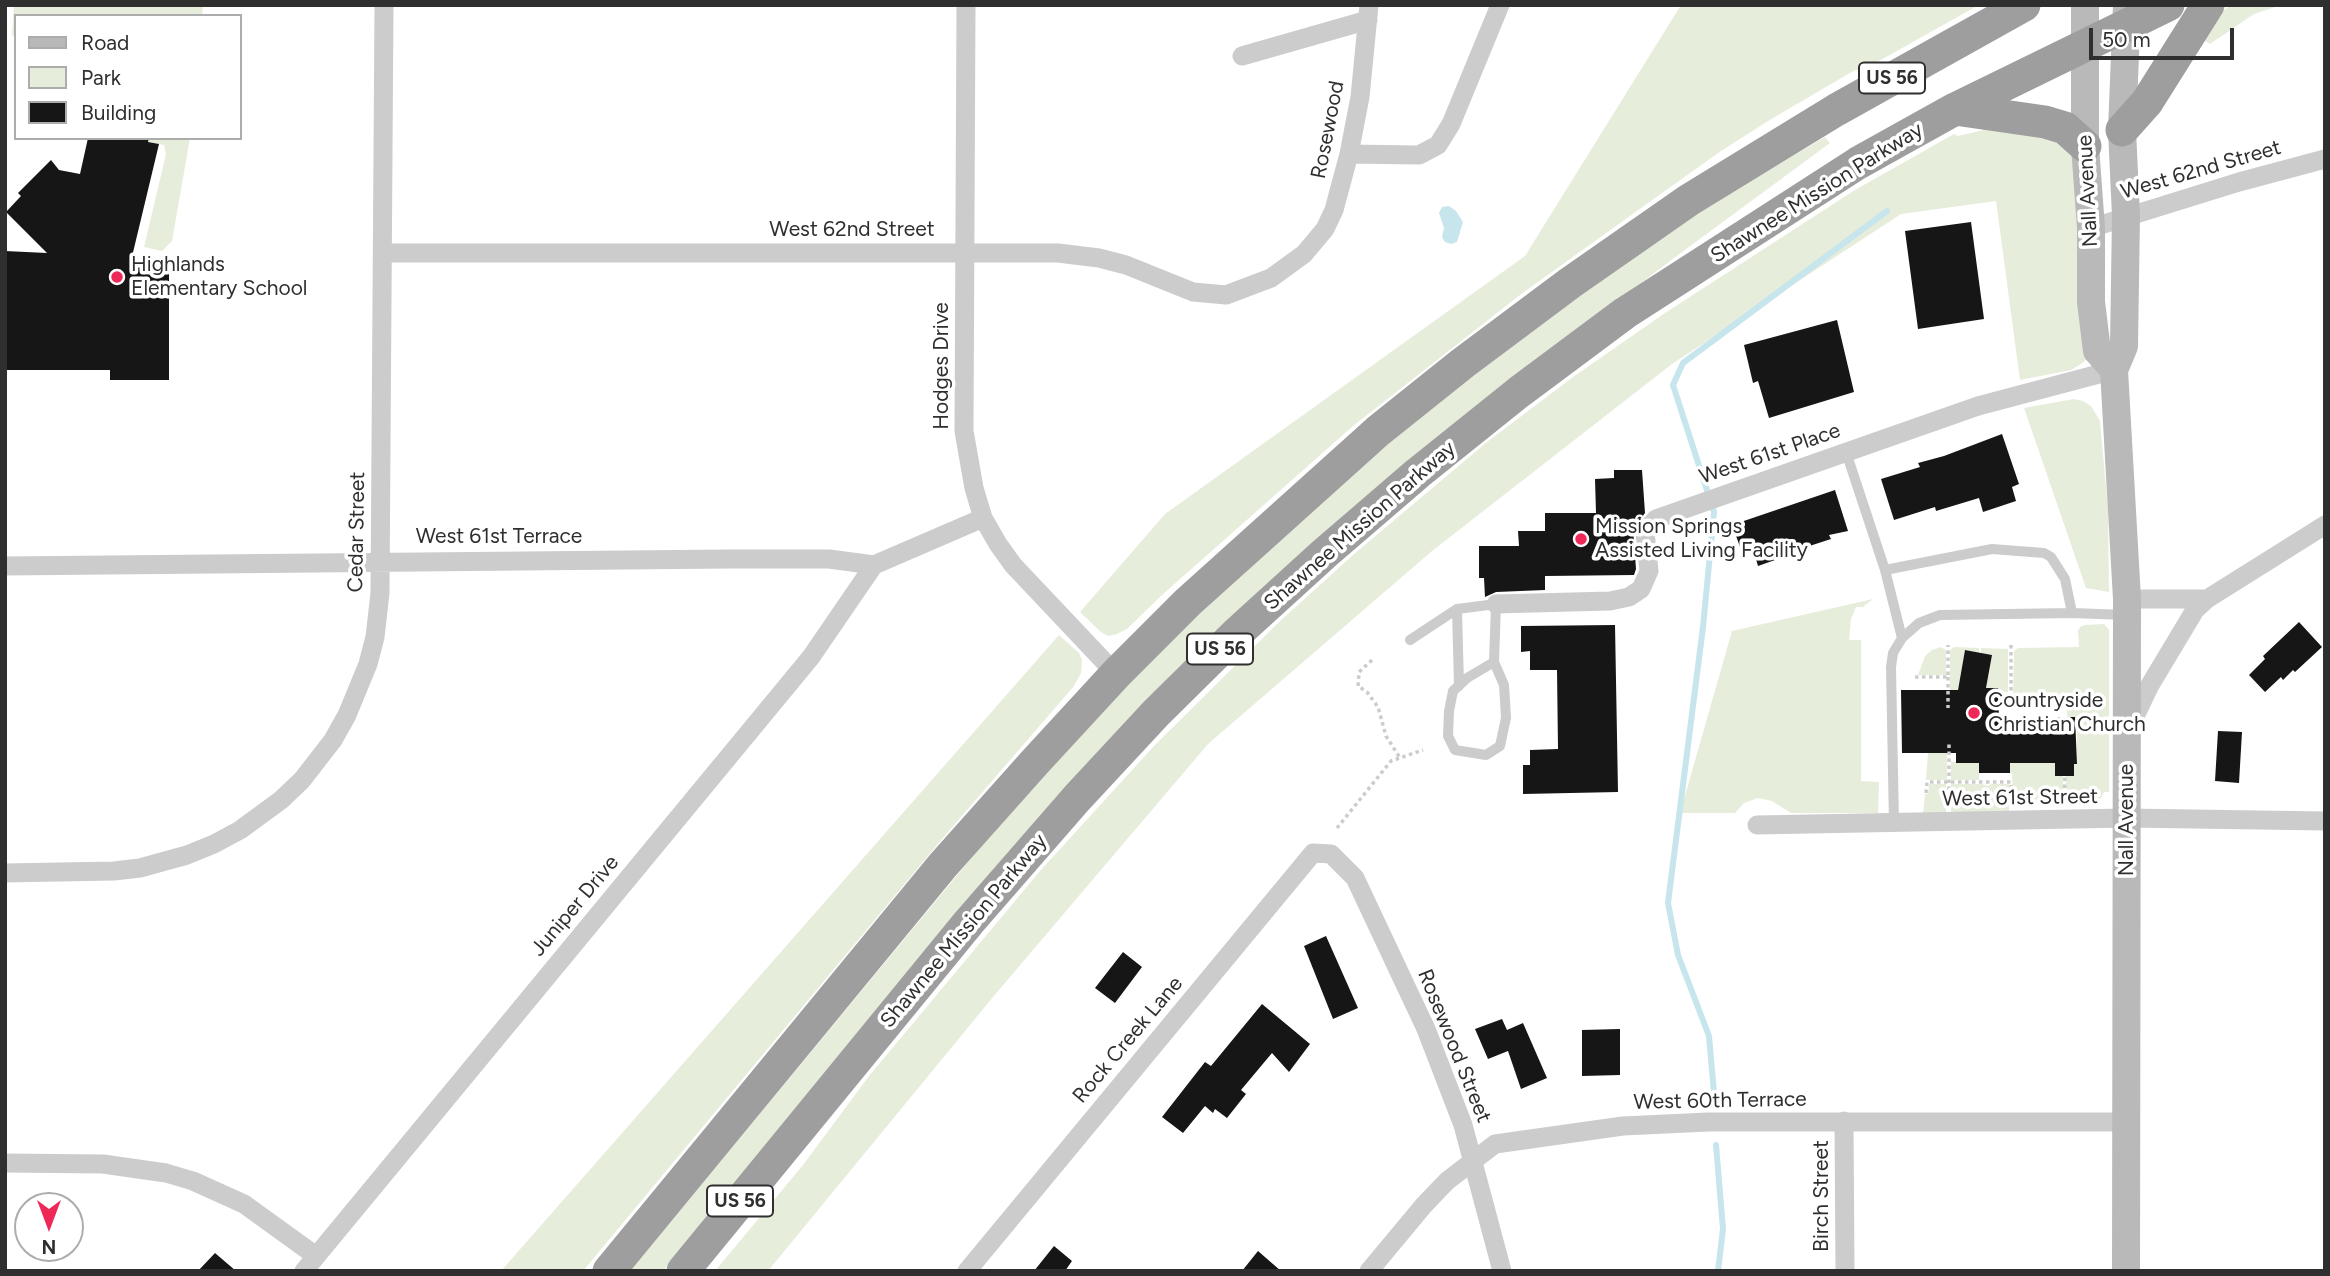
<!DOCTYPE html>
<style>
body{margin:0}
#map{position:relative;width:2330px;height:1276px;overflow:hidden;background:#fff;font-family:Figtree,sans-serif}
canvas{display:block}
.frame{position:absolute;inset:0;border:7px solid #2f2f2f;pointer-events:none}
.legend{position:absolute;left:14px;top:14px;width:228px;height:126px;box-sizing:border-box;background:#fff;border:2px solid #acacac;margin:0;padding:9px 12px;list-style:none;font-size:21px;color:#2f2f2f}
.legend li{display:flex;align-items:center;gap:14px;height:35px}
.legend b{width:35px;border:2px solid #acacac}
.north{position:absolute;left:14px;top:1192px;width:70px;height:70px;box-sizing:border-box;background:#fff;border:2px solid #acacac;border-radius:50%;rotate:180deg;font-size:19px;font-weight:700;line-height:28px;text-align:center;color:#2f2f2f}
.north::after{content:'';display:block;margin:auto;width:24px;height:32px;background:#ee2857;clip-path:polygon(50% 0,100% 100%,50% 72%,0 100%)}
.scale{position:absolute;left:2089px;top:28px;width:145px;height:32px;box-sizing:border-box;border:4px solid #2f2f2f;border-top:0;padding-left:9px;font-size:21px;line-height:24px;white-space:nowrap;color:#2f2f2f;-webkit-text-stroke:5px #fff;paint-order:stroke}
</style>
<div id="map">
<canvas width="2330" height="1276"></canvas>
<div class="frame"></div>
<ul class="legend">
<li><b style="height:9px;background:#b9b9b9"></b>Road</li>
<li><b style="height:19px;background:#e7eddb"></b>Park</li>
<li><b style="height:19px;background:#161616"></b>Building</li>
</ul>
<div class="north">N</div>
<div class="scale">50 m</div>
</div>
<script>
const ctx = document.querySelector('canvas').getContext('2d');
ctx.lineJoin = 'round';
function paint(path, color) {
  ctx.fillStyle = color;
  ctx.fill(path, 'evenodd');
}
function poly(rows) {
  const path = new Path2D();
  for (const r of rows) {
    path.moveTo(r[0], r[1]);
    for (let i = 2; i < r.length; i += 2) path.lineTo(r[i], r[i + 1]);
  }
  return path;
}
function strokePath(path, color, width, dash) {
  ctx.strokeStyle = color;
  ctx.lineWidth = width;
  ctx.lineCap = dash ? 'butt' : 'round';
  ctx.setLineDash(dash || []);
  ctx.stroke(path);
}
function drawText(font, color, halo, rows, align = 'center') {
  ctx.font = font + ' Figtree,sans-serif';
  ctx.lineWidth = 7;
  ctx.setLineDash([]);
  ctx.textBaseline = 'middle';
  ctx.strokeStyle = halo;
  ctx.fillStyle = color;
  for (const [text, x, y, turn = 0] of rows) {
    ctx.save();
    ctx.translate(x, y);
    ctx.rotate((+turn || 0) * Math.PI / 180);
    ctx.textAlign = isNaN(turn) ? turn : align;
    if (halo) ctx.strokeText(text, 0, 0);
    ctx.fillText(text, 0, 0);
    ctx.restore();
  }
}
paint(poly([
 [14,5,203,5,202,16,16,16,16,38,12,35],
 [1681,5,1979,5,1861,71,1855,70,1768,121,1721,151,1634,213,1520,295,1353,426,1162,595,1127,629,1117,634,1109,636,1102,633,1080,612,1165,514,1525,256],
 [2231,5,2281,5,2254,14,2210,44,2198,37,2216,16],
 [1988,129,2048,136,2075,157,2087,359,2081,364,2071,370,2020,380,1996,201,1901,214,1672,364,1432,551,1208,744,993,997,768,1271,715,1271,803,1165,869,1076,1040,871,1154,746,1279,622,1353,555,1487,442,1573,377,1665,313,1855,190,1954,134,1958,136],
 [1825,137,1830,143,1674,258,1411,458,710,1213,663,1271,630,1271,987,839,1118,695,1202,611,1357,469,1495,358,1654,242,1717,201],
 [149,138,190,138,172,241,162,251,144,247,166,154,164,145,148,142],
 [2074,399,2083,401,2091,406,2100,421,2108,509,2109,592,2086,588,2024,408],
 [1873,599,1863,607,1856,607,1851,619,1849,640,1861,640,1861,781,1879,782,1878,813,1791,813,1772,801,1758,798,1744,803,1735,813,1680,813,1732,631],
 [2085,625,2104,624,2109,630,2109,792,2104,792,2101,798,2096,802,2066,803,2066,776,2074,776,2074,764,2077,763,2077,730,2067,717,2067,702,2091,702,2092,698,2013,698,2014,651,2018,648,2079,647,2078,631,2080,627],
 [1059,635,1079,653,1082,660,1081,673,1074,686,942,839,583,1271,501,1271],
 [1941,647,1946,650,1946,675,1918,675,1925,656,1932,650],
 [1954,647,1979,648,1979,652,1965,650,1955,705,1950,705,1950,650],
 [1981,648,2008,649,2008,692,1998,692,1998,688,1986,688,1992,655,1981,653],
 [1928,753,1947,753,1947,780,1926,780],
 [1951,762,1979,763,1979,780,1951,780],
 [2010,763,2055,763,2055,776,2063,776,2063,803,2013,803,2012,773,2010,773],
 [1929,784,1946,784,1946,813,1923,813,1925,794,1928,794],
 [1951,784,1982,784,1987,786,1992,784,2009,784,2009,813,1951,813]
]), '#e7eddb');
paint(poly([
 [1449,206,1456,211,1463,222,1457,242,1451,244,1445,242,1442,237,1444,228,1439,213,1442,207]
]), '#c7e5ed');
strokePath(poly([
 [1715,1104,1709,1036,1678,955,1668,903,1703,627,1714,512,1673,385,1683,363,1887,211],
 [1716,1145,1723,1229,1718,1271]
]), '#c7e5ed', 6);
paint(poly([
 [88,138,149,138,148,142,159,144,130,265,169,265,169,380,110,380,110,370,5,370,5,251,47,253,6,212,21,196,18,193,51,160,59,170,80,174],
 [1971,222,1984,319,1918,329,1905,231],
 [1837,320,1854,392,1769,418,1758,381,1753,383,1744,345],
 [2002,434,2019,484,2012,487,2016,501,1983,512,1979,498,1936,511,1935,507,1894,520,1881,479,1920,467,1918,463,1944,456],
 [1614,470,1642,470,1645,513,1633,529,1636,569,1634,575,1545,576,1545,590,1496,592,1485,597,1484,578,1479,578,1479,546,1519,546,1518,531,1545,531,1545,513,1596,513,1595,479,1614,478],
 [1835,490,1848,531,1829,535,1831,539,1791,552,1792,554,1758,566,1754,552,1743,555,1732,525],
 [2299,622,2322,647,2295,672,2293,670,2283,680,2281,677,2265,692,2249,675,2265,659,2263,656],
 [1615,625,1618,792,1523,794,1523,765,1530,765,1530,750,1558,749,1557,670,1530,670,1530,651,1521,652,1521,626],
 [1965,650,1992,655,1986,688,1998,688,1999,721,2007,721,2007,730,2052,730,2052,717,2075,717,2077,764,2074,764,2074,776,2055,776,2055,763,2010,763,2010,773,1979,773,1979,763,1956,763,1956,753,1902,753,1901,690,1958,690],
 [2218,731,2242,732,2239,783,2215,781],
 [1326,936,1358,1008,1333,1019,1304,946],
 [1123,952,1142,967,1115,1003,1095,988],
 [1262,1004,1310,1044,1289,1072,1272,1053,1241,1090,1246,1094,1227,1118,1215,1109,1213,1113,1205,1106,1183,1133,1162,1117,1205,1062,1211,1066],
 [1502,1019,1507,1030,1523,1023,1547,1078,1521,1089,1508,1051,1488,1059,1475,1029],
 [1620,1029,1620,1075,1582,1076,1582,1030],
 [1054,1246,1072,1261,1065,1271,1034,1271],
 [1258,1251,1281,1271,1242,1271],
 [215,1253,236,1271,198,1271]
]), '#161616');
strokePath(poly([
 [2011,645,2011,699,2090,700],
 [1372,660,1359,672,1358,686,1367,692,1378,707,1386,736,1400,758],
 [1915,677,1948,677,1948,645],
 [1948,677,1948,708],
 [1926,793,1927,782,2011,782,2011,801],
 [2064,802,2065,776],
 [1949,804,1949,743],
 [1337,828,1391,761,1423,750]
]), '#ccc', 3.5, [3.5, 3.5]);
strokePath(poly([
 [1846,452,1885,570,1992,549,2044,553,2051,557,2065,579,2072,613,2126,615],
 [1885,570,1902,638],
 [1457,609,1459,686],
 [1410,640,1457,609,1496,604,1494,662,1504,685,1506,718,1500,746,1486,755,1455,750,1448,736,1449,711,1453,691,1467,678,1494,662],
 [1894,824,1891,667,1893,653,1902,638,1919,623,1940,615,2072,613]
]), '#ccc', 10);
strokePath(poly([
 [966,5,964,431,974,488,983,518,998,544,1013,565,1116,674],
 [1242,56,1368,20],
 [1349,154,1419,155,1438,145,1451,124,1500,5],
 [2091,228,2239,182,2325,159],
 [383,253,1058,253,1099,258,1126,265,1193,292,1226,295,1271,278,1304,254,1325,229,1334,210,1349,154,1360,97,1369,5],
 [5,566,729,559,829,559,874,565,983,518],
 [2127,599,2207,599],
 [1496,604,1610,601,1629,597,1641,589,1649,571,1645,532,1656,519,1978,406,2114,370],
 [2130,727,2150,685,2195,610,2207,599,2325,525],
 [1757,825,2127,818,2325,821],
 [5,873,114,871,140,868,187,855,214,844,240,830,281,800,302,780,333,740,347,715,368,664,375,637,380,593,384,5],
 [1844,1121,1845,1271],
 [5,1163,103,1164,166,1173,193,1181,244,1204,316,1256],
 [304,1271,811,657,874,565],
 [967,1271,1313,853,1331,854,1355,878,1426,1029,1463,1125,1502,1271],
 [1369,1271,1424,1205,1447,1181,1495,1144,1623,1126,1708,1122,2126,1122]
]), '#ccc', 19);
strokePath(poly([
 [2085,5,2085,146,2091,228,2091,302,2097,351,2114,370],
 [2126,1271,2127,599,2114,370,2124,346,2126,216,2122,130,2127,5]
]), '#b9b9b9', 28);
strokePath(poly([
 [1955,109,2045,122,2065,128,2085,146],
 [2122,130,2147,102,2208,5],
 [609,1271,943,865,1034,763,1116,674,1188,602,1378,431,1463,363,1570,283,1689,200,1836,110,2024,5],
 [683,1271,969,922,1077,798,1156,713,1236,634,1325,553,1418,473,1519,392,1625,313,1858,163,1955,109,2168,5]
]), '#9e9e9e', 33);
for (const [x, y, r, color] of [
 [117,277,7,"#ee2857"],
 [1581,539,7,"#ee2857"],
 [1974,713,7,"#ee2857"]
]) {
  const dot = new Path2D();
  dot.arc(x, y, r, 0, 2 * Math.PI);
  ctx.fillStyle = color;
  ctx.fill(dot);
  strokePath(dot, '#fff', 2.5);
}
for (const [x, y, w] of [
 [1892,78,66],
 [1220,649,66],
 [740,1201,66]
]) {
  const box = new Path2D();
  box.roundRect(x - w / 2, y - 15.5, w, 31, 5);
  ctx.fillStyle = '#fff';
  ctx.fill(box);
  strokePath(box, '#2f2f2f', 2);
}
drawText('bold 19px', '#2f2f2f', null, [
 ["US 56",1892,78],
 ["US 56",1220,649],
 ["US 56",740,1201]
]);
drawText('21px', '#2f2f2f', '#fff', [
 ["Rosewood",1328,130,-79],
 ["West 62nd Street",2201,170,-16],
 ["Nall Avenue",2088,191,-93],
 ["Shawnee Mission Parkway",1817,193,-32],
 ["West 62nd Street",852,230],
 ["Hodges Drive",942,366,-90],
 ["West 61st Place",1770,454,-19],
 ["Shawnee Mission Parkway",1360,526,-41],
 ["Cedar Street",357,532,-89],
 ["West 61st Terrace",499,537],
 ["West 61st Street",2020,798,-1],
 ["Nall Avenue",2127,820,-90],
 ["Juniper Drive",575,906,-50],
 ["Shawnee Mission Parkway",964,931,-50],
 ["Rock Creek Lane",1128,1040,-50],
 ["Rosewood Street",1454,1046,68],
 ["West 60th Terrace",1720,1101,-1],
 ["Birch Street",1822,1196,-90]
]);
drawText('21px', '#2f2f2f', '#fff', [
 ["Highlands",131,265],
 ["Elementary School",131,289],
 ["Mission Springs",1595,527],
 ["Assisted Living Facility",1595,551],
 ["Countryside",1988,701],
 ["Christian Church",1988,725]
], 'left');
</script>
